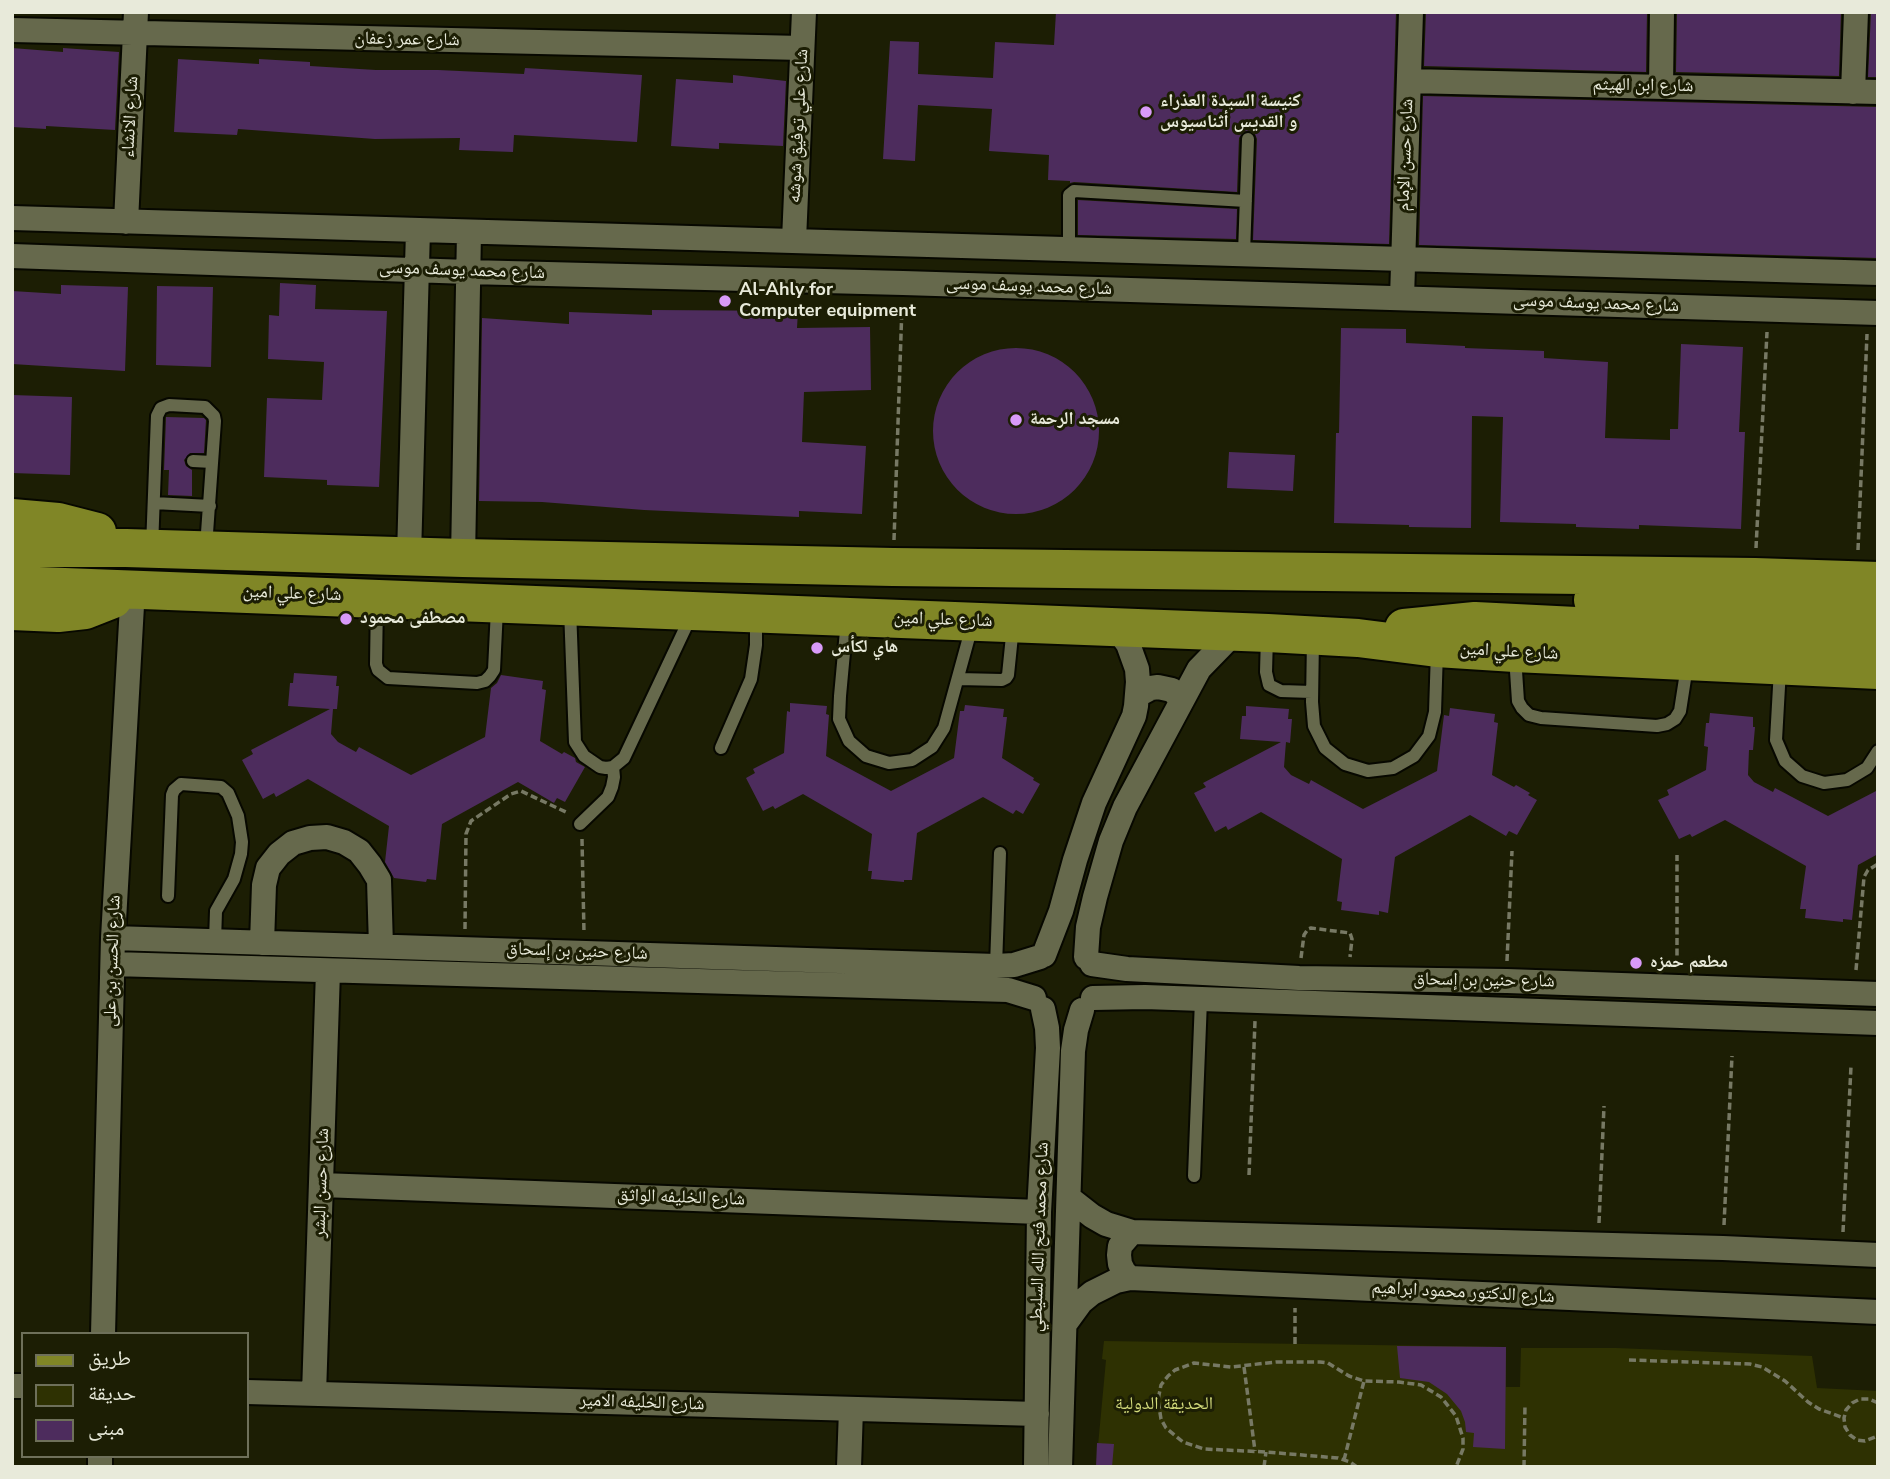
<!DOCTYPE html>
<meta charset="utf-8">
<style>
body{margin:0}
#map{position:relative;width:1890px;height:1479px;overflow:hidden;background:#1c1e04;font-family:"Nunito Sans","Noto Naskh Arabic",sans-serif}
canvas{display:block}
.frame{position:absolute;inset:0;border:14px solid #e8eada;pointer-events:none}
.legend{position:absolute;left:21px;top:1332px;width:228px;height:126px;box-sizing:border-box;background:#1c1e04;border:2px solid #6e705a;margin:0;padding:9px 12px;list-style:none;font-size:21px;color:#e8eada}
.legend li{display:flex;align-items:center;gap:14px;height:35px}
.legend b{width:35px;border:2px solid #6e705a}
</style>
<div id="map">
<canvas width="1890" height="1479"></canvas>
<div class="frame"></div>
<ul class="legend">
<li><b style="height:9px;background:#808626"></b>طريق</li>
<li><b style="height:19px;background:#2e3102"></b>حديقة</li>
<li><b style="height:19px;background:#4d2c5d"></b>مبنى</li>
</ul>
</div>
<script>
const ctx = document.querySelector('canvas').getContext('2d');
ctx.lineJoin = 'round';
function paint(path, color) {
  ctx.fillStyle = color;
  ctx.fill(path, 'evenodd');
}
function poly(rows) {
  const path = new Path2D();
  for (const r of rows) {
    if (r.length === 3) {
      path.moveTo(r[0] + r[2], r[1]);
      path.arc(r[0], r[1], r[2], 0, 2 * Math.PI);
      continue;
    }
    path.moveTo(r[0], r[1]);
    for (let i = 2; i < r.length; i += 2) path.lineTo(r[i], r[i + 1]);
  }
  return path;
}
function strokePath(path, color, width, dash) {
  ctx.strokeStyle = color;
  ctx.lineWidth = width;
  ctx.lineCap = dash ? 'butt' : 'round';
  ctx.setLineDash(dash || []);
  ctx.stroke(path);
}
function drawText(font, color, halo, rows, align = 'center') {
  ctx.font = font + ' "Nunito Sans","Noto Naskh Arabic",sans-serif';
  ctx.lineWidth = 6;
  ctx.setLineDash([]);
  ctx.textBaseline = 'middle';
  ctx.strokeStyle = halo;
  ctx.fillStyle = color;
  for (const [text, x, y, turn = 0] of rows) {
    ctx.save();
    ctx.translate(x, y);
    ctx.rotate((+turn || 0) * Math.PI / 180);
    ctx.textAlign = isNaN(turn) ? turn : align;
    if (halo) ctx.strokeText(text, 0, 0);
    ctx.fillText(text, 0, 0);
    ctx.restore();
  }
}
paint(poly([
 [1104,1341,1506,1347,1506,1387,1520,1387,1521,1348,1616,1348,1812,1356,1817,1388,1878,1391,1878,1467,1096,1467,1106,1360,1102,1359]
]), '#2e3102');
paint(poly([
 [1056,12,1396,12,1389,244,1253,240,1257,139,1255,134,1249,130,1243,132,1239,138,1237,192,1074,182,1070,183,1070,181,1048,180,1049,155,989,151,992,109,918,105,915,161,883,159,890,41,919,42,918,74,993,78,995,42,1054,45],
 [1426,12,1647,12,1646,72,1424,66],
 [1677,12,1841,12,1839,76,1676,72],
 [1871,12,1878,12,1878,77,1868,77],
 [12,48,63,52,63,48,119,52,115,130,46,126,46,129,12,127],
 [178,59,259,64,259,59,310,62,310,66,376,70,438,70,524,74,525,68,642,75,637,142,514,135,513,152,459,150,460,138,375,139,238,129,237,135,174,132],
 [733,75,786,81,783,146,719,143,719,149,671,146,676,79,733,83],
 [1423,96,1878,107,1878,258,1419,245],
 [1078,200,1237,209,1236,239,1078,235],
 [280,283,316,285,315,309,387,311,379,487,327,485,327,480,264,477,267,398,322,400,324,362,268,359,269,315,279,316],
 [61,285,128,287,125,371,12,364,12,291,61,294],
 [157,286,213,287,211,367,156,365],
 [652,310,798,311,797,328,870,327,871,390,804,392,802,442,866,446,862,514,799,511,799,517,644,510,542,502,479,501,482,318,569,324,569,312,652,315],
 [1341,328,1406,329,1406,343,1465,346,1465,348,1544,351,1544,358,1608,362,1605,438,1670,440,1670,429,1678,429,1681,344,1743,347,1739,432,1745,432,1741,529,1639,525,1639,529,1576,527,1576,524,1500,522,1503,417,1472,416,1471,528,1409,527,1409,525,1334,523,1336,433,1339,433],
 [1016,431,83],
 [12,395,72,397,70,475,12,473],
 [166,417,204,418,206,420,204,453,190,453,184,460,186,466,192,470,192,496,168,495,169,470,164,470],
 [1229,452,1295,455,1293,491,1227,488],
 [294,673,337,676,336,686,339,686,337,709,333,709,331,734,338,742,356,752,359,747,411,775,485,737,491,688,497,683,501,675,543,681,542,689,546,690,540,741,562,754,564,752,575,758,576,762,585,767,565,802,557,798,554,803,518,782,442,824,436,880,427,879,426,882,394,878,385,862,389,826,308,779,276,797,274,793,263,799,242,760,253,754,251,750,330,709,288,706,290,683,293,683],
 [790,703,827,706,826,714,829,715,826,756,891,791,954,758,960,711,964,711,965,705,1004,709,1003,717,1007,717,1002,758,1034,778,1033,780,1040,784,1023,814,1016,810,1013,814,983,797,917,833,912,880,904,880,904,882,871,879,872,871,868,871,872,834,803,794,775,809,773,806,763,811,746,778,755,773,753,769,784,753,787,711,790,712],
 [1246,706,1289,709,1288,719,1292,719,1290,743,1286,742,1284,767,1291,775,1309,784,1311,780,1363,809,1437,771,1444,715,1449,716,1450,708,1495,714,1494,722,1498,723,1492,775,1514,787,1516,785,1530,793,1528,795,1537,800,1517,835,1509,831,1506,836,1470,815,1395,857,1388,913,1379,911,1379,915,1341,910,1342,902,1337,901,1342,859,1261,812,1228,830,1226,826,1215,832,1194,793,1206,787,1203,783,1281,742,1240,739,1242,716,1246,716],
 [1710,713,1753,717,1753,727,1755,727,1753,750,1749,750,1748,775,1754,782,1773,792,1775,788,1828,816,1878,790,1878,854,1858,865,1852,920,1843,919,1843,922,1805,918,1806,909,1800,909,1806,866,1725,820,1692,837,1690,834,1679,839,1658,800,1669,795,1667,790,1706,770,1708,747,1704,746,1706,723,1709,723],
 [1397,1346,1506,1347,1505,1449,1473,1447,1474,1433,1466,1432,1465,1422,1461,1411,1447,1394,1429,1382,1400,1378],
 [1097,1443,1114,1444,1112,1467,1096,1467]
]), '#4d2c5d');
const service = poly([
 [1069,248,1069,195,1074,191,1246,201],
 [1244,253,1248,139],
 [193,461,212,462],
 [154,503,210,506],
 [152,547,157,416,161,408,169,405,205,407,214,416,215,421,206,547],
 [377,601,376,664,378,670,388,678,477,683,485,681,490,676,494,670,497,609],
 [570,609,575,742,584,756,600,767,606,768,613,767,624,758,691,616],
 [847,620,840,696,839,719,849,741,866,756,889,763,912,760,932,747,944,728,972,626],
 [1267,636,1266,672,1269,685,1281,691,1312,692],
 [1313,639,1312,702,1314,726,1325,748,1345,764,1368,771,1393,768,1414,756,1429,736,1435,712,1437,651],
 [1515,656,1518,701,1522,708,1529,715,1541,718,1657,726,1667,724,1675,719,1680,711,1687,666],
 [1780,669,1776,740,1785,761,1802,776,1824,783,1847,780,1867,768,1878,751],
 [958,679,1002,680,1006,678,1008,675,1013,626],
 [721,748,751,679,756,645,756,616],
 [580,824,608,797,612,787,614,777,613,767],
 [168,896,172,795,174,790,181,784,221,787,228,793,238,816,242,842,241,854,234,879,216,911,215,941],
 [996,966,1000,853],
 [1194,1176,1201,1000]
]);
const minor = poly([
 [12,30,802,48],
 [1409,81,1878,92],
 [1661,87,1662,12],
 [1853,92,1856,12],
 [12,218,1878,273],
 [126,222,136,12],
 [794,240,804,12],
 [12,256,468,272,903,283,1878,313],
 [1402,298,1411,12],
 [409,556,418,230],
 [463,558,469,232],
 [1138,695,1151,688,1158,687,1172,690,1182,700],
 [113,938,996,966,1014,965,1040,957],
 [262,943,264,885,268,868,279,854,293,843,310,838,327,837,344,842,359,851,370,865,379,880,381,946],
 [1044,955,1061,911,1075,860,1094,803,1134,716,1136,706,1138,682,1137,669,1128,644,1116,627],
 [1086,957,1088,927,1095,897,1111,841,1125,807,1199,669,1236,631],
 [113,964,1008,990,1034,998],
 [1092,964,1127,969,1299,978,1507,981,1878,994],
 [1093,998,1145,997,1878,1023],
 [322,1185,1039,1212],
 [1069,1198,1092,1216,1106,1224,1132,1232,1723,1248,1878,1255],
 [1130,1278,1124,1272,1120,1264,1119,1255,1120,1246,1132,1232],
 [1065,1324,1081,1302,1092,1293,1116,1281,1130,1278,1878,1312],
 [103,1334,113,938,133,588],
 [12,1386,23,1386],
 [247,1392,1037,1414],
 [314,1394,328,971],
 [100,1467,100,1456],
 [849,1467,851,1409],
 [1036,1467,1039,1212,1048,1048,1047,1028,1043,1009],
 [1060,1467,1073,1051,1076,1030,1082,1010]
]);
const primary = poly([
 [12,518,58,522,97,532],
 [12,548,126,548,463,558,893,567,1755,577,1878,581],
 [12,585,1268,633,1358,638,1437,648,1515,653,1878,670],
 [1593,600,1878,612],
 [12,611,58,613,85,610,113,599],
 [1404,628,1475,621,1878,641]
]);
strokePath(service, '#070800', 16);
strokePath(minor, '#070800', 28);
strokePath(primary, '#070800', 42);
strokePath(poly([
 [894,540,902,306],
 [1756,548,1767,332],
 [1858,550,1867,334],
 [582,839,584,933],
 [465,929,466,834,471,821,511,794,521,791,568,813],
 [1301,958,1304,935,1308,929,1311,928,1350,933,1352,939,1350,957],
 [1507,961,1512,851],
 [1677,966,1677,855],
 [1856,970,1864,877,1868,870,1878,864],
 [1249,1175,1255,1021],
 [1599,1223,1604,1106],
 [1724,1225,1732,1056],
 [1843,1232,1851,1066],
 [1295,1344,1295,1308],
 [1629,1360,1750,1364,1762,1367,1785,1381,1808,1402,1819,1409,1844,1418],
 [1244,1367,1255,1451],
 [1878,1403,1869,1399,1860,1399,1852,1403,1846,1410,1844,1418,1845,1427,1850,1435,1857,1440,1865,1441,1878,1436],
 [1344,1460,1364,1381],
 [1264,1467,1266,1452],
 [1357,1467,1350,1462,1338,1458,1266,1452,1204,1449,1183,1442,1166,1428,1161,1419,1158,1400,1161,1385,1168,1376,1175,1370,1194,1363,1231,1367,1276,1362,1320,1362,1328,1363,1349,1376,1364,1381,1399,1382,1421,1385,1441,1397,1456,1416,1463,1438,1463,1449,1456,1467],
 [1524,1467,1525,1404]
]), '#777964', 3.5, [7, 3.5]);
strokePath(service, '#66694c', 12);
strokePath(minor, '#66694c', 24);
strokePath(primary, '#808626', 38);
for (const [x, y, r, color] of [
 [1146,112,7,"#d89af8"],
 [725,301,7,"#d89af8"],
 [1016,420,7,"#d89af8"],
 [346,619,7,"#d89af8"],
 [817,648,7,"#d89af8"],
 [1636,963,7,"#d89af8"]
]) {
  const dot = new Path2D();
  dot.arc(x, y, r, 0, 2 * Math.PI);
  ctx.fillStyle = color;
  ctx.fill(dot);
  strokePath(dot, '#1c1e04', 2.5);
}
drawText('18px', '#e8eada', '#1c1e04', [
 ["شارع عمر زعفان",407,40,1],
 ["شارع ابن الهيثم",1643,86,1],
 ["شارع الانشاء",131,117,-87],
 ["شارع علي توفيق شوشه",799,126,-87],
 ["شارع حسن الإمام",1406,155,-88],
 ["شارع محمد يوسف موسى",462,271,2],
 ["شارع محمد يوسف موسى",1029,287,2],
 ["شارع محمد يوسف موسى",1596,304,2],
 ["شارع علي امين",292,594,2],
 ["شارع علي امين",943,620,2],
 ["شارع علي امين",1509,652,3],
 ["شارع حنين بن إسحاق",577,952,2],
 ["شارع الحسن بن على",113,961,-88],
 ["شارع حنين بن إسحاق",1484,981,1],
 ["شارع حسن البشر",322,1183,-88],
 ["شارع الخليفه الواثق",681,1198,2],
 ["شارع محمد فتح الله السليطي",1040,1237,-88],
 ["شارع الدكتور محمود ابراهيم",1463,1293,3],
 ["شارع الخليفه الامير",642,1403,2]
]);
drawText('bold 18px', '#e8eada', '#1c1e04', [
 ["كنيسة السيدة العذراء",1160,102],
 ["و القديس أثناسيوس",1160,123],
 ["Al-Ahly for",739,291],
 ["Computer equipment",739,312],
 ["مسجد الرحمة",1030,420],
 ["مصطفى محمود",360,619],
 ["هاي لكأس",831,648],
 ["مطعم حمزه",1650,963]
], 'left');
drawText('18px', '#d4dc7c', '#1c1e04', [
 ["الحديقة الدولية",1164,1405]
]);
</script>
